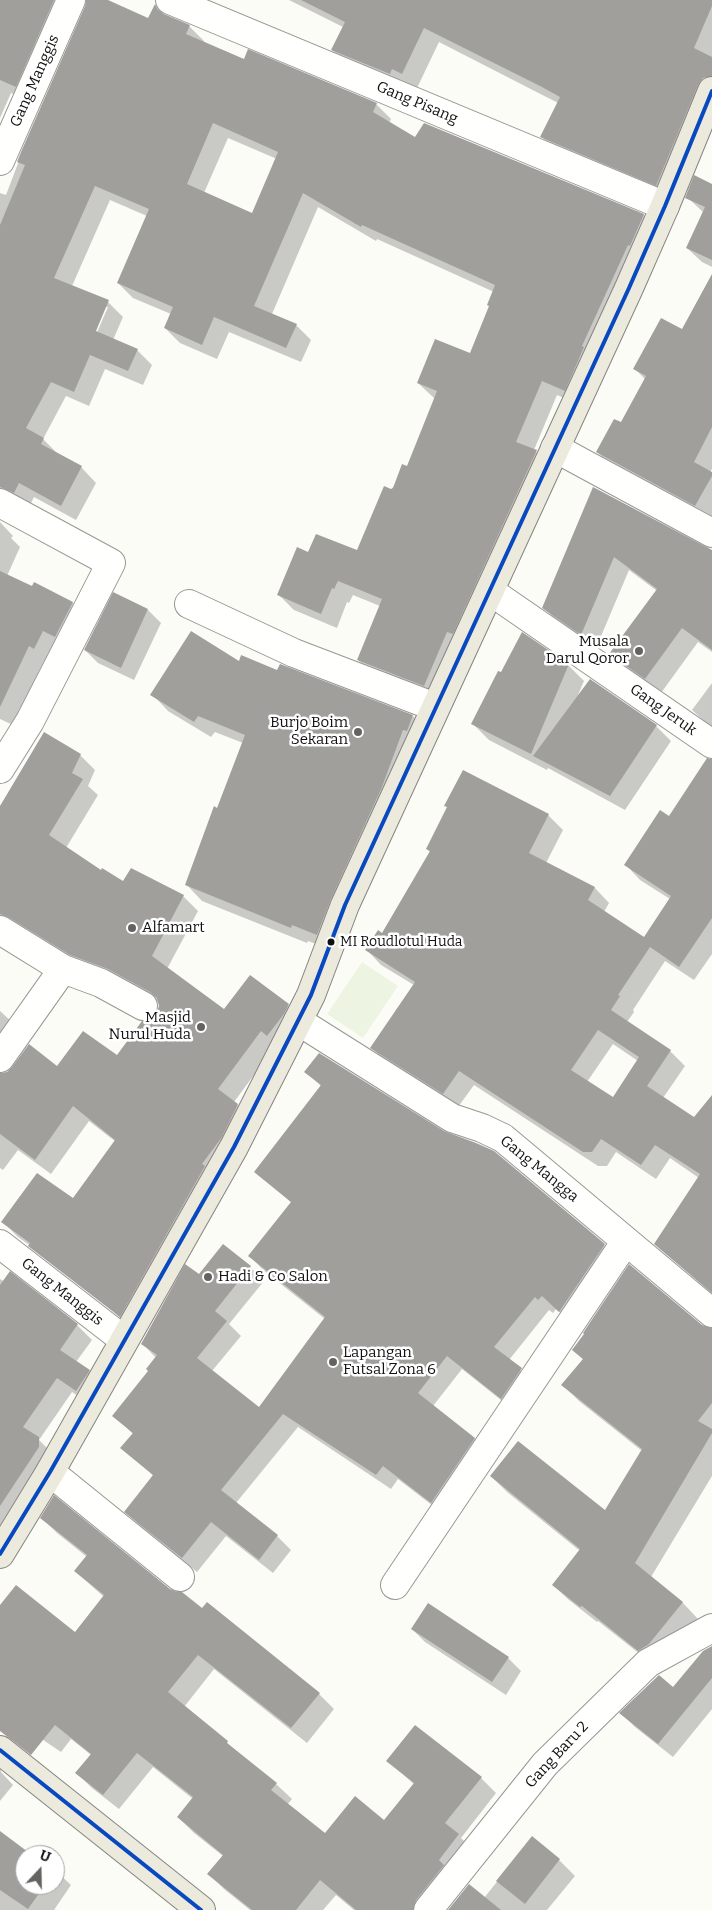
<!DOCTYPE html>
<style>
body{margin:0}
#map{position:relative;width:712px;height:1910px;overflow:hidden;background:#fcfcf7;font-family:Bitter,serif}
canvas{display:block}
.north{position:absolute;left:15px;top:1845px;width:50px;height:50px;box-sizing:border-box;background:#fff;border:1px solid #a0a0a0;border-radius:50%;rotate:21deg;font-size:14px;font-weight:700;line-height:20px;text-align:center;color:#111}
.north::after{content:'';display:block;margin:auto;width:18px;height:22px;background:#636362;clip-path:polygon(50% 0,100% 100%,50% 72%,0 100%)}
</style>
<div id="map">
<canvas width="712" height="1910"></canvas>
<div class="north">U</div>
</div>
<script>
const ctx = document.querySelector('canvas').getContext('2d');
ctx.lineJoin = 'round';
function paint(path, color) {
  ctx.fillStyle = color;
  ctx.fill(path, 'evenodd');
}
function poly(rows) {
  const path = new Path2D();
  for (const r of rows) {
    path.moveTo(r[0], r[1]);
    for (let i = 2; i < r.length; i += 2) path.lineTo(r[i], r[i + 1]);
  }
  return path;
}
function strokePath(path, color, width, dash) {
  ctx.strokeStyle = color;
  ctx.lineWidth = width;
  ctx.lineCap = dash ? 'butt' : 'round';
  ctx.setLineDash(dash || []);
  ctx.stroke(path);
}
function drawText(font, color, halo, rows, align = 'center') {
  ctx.font = font + ' Bitter,serif';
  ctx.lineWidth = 5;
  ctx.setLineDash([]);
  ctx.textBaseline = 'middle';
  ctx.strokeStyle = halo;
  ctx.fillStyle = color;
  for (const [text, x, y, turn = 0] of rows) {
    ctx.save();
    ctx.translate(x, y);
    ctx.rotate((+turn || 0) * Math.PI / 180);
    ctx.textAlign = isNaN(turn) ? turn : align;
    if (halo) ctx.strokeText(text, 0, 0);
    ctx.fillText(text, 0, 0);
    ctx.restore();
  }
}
paint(poly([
 [362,962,398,986,363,1038,327,1014]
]), '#edf5e2');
paint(poly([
 [0,0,83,0,31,101,11,93,0,118],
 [87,0,105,0,148,20,156,6,166,17,189,26,204,41,204,43,244,61,376,104,391,119,389,123,416,139,425,124,644,215,659,230,580,405,557,395,534,450,551,466,440,700,373,675,358,660,380,606,353,595,349,603,347,602,337,628,294,610,279,595,309,554,357,552,391,490,407,467,435,399,418,383,470,355,490,306,494,292,377,239,376,241,318,207,272,314,296,325,311,340,301,362,229,332,217,359,180,343,165,328,171,314,133,298,118,283,147,216,110,200,72,286,108,302,123,317,113,340,137,350,152,365,143,385,105,369,89,406,66,396,43,439,58,454,81,467,96,483,76,520,34,497,29,507,0,515,0,193,6,195,22,153,87,7],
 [228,138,277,159,253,215,204,193],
 [105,307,108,307,95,337,92,336],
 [289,0,712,0,712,101,672,200,556,152,542,137,558,103,439,42,417,88,407,83,405,89,347,65,332,50,343,27],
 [712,185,712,267,702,262,687,248,704,213,687,197],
 [712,277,712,469,710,472,712,473,712,517,710,520,612,467,597,452,621,424,645,379,635,369,682,331],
 [594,488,712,551,712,652,698,642,661,693,625,668,610,654,657,591,629,570,596,648,558,622,544,608],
 [0,522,13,536,11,538,20,547,7,576,33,588,35,584,73,603,88,618,49,663,44,661,13,725,0,719],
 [148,610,161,623,134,680,98,663,85,650],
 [239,663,278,672,280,665,413,716,429,733,333,950,308,941,307,943,202,901,186,884,218,809,243,743,215,732,211,737,168,711,152,694],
 [568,665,584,681,578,695,656,726,671,741,625,810,548,768,547,770,489,740,472,723],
 [712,683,712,728,692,710],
 [80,755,95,770,88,786,98,795,66,848,101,872,124,883,183,896,198,911,167,969,224,1011,288,1005,303,1020,276,1045,234,1102,253,1120,125,1323,110,1308,113,1304,18,1237,3,1222,74,1200,116,1142,89,1121,51,1174,18,1150,3,1170,0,1168,0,1075,57,1068,118,1057,158,1015,160,1005,159,1003,125,984,0,929,0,805,2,806],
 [712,760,712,954,694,980,665,961,633,1010,634,1012,627,1022,670,1051,685,1066,663,1098,694,1119,712,1097,712,1294,656,1244,699,1178,670,1158,656,1179,616,1152,607,1166,598,1166,474,1085,458,1107,387,1063,372,1048,414,985,381,965,367,950,382,935,431,853,427,849,548,815,563,830,546,863,595,888,609,903,604,912,645,938,670,899,640,880,626,865,670,818],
 [613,1044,638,1061,613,1099,587,1082],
 [0,1011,24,1033,0,1069],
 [306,1072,604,1245,619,1259,574,1325,556,1309,553,1313,549,1310,509,1360,535,1384,516,1412,462,1369,433,1406,474,1438,489,1453,446,1516,398,1479,391,1489,298,1427,236,1503,277,1536,291,1550,273,1573,226,1536,197,1572,140,1526,126,1512,154,1476,122,1448,133,1434,114,1416,150,1371,156,1358,142,1343,223,1246,250,1267,264,1281,229,1324,241,1336,212,1371,259,1409,325,1319,263,1270,249,1255,292,1203,256,1172,322,1087],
 [0,1279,77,1325,92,1340,76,1362,89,1371,104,1386,91,1405,72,1392,39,1440,53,1454,0,1566],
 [573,1350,712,1351,712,1476,651,1577,683,1603,698,1619,665,1660,655,1666,598,1621,597,1622,569,1600,553,1585,580,1551,507,1492,491,1476,606,1512,642,1451,579,1401,563,1385,584,1360],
 [42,1518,170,1590,319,1694,334,1709,307,1743,214,1669,184,1707,276,1784,292,1799,287,1805,325,1835,385,1822,415,1785,388,1761,481,1778,496,1793,461,1838,474,1851,435,1910,354,1910,336,1895,323,1910,250,1910,224,1889,209,1874,223,1856,194,1833,178,1817,193,1799,153,1767,119,1809,92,1788,77,1773,91,1755,71,1739,61,1752,0,1711,0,1607,75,1634,104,1597,75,1571,87,1557,57,1533],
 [412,1629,508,1658,521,1671,506,1695,425,1642],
 [712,1648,712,1709,673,1757,635,1727,621,1713,673,1688],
 [0,1765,1,1772,13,1785,0,1801],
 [0,1833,28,1854,34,1855,25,1855,25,1885,55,1885,55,1870,71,1885,54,1910,0,1910],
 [532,1838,559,1860,575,1876,547,1910,450,1910,484,1898]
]), '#0003');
paint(poly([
 [0,0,54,0,16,87,0,80],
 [86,0,108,0,148,18,155,4,158,10,164,14,190,25,186,34,244,59,248,49,377,103,373,112,415,137,424,123,644,214,630,246,628,245,582,346,584,347,565,391,542,381,516,442,537,450,453,634,447,632,424,686,357,660,382,599,338,581,334,589,332,588,321,614,277,595,297,547,308,552,316,534,357,550,384,486,391,489,393,488,402,464,407,466,437,391,417,383,435,339,470,353,489,306,487,305,495,285,362,225,361,227,303,193,254,306,297,324,286,348,214,317,202,345,164,328,173,307,117,283,149,209,95,186,54,278,109,300,96,331,138,349,128,371,90,355,74,392,51,382,26,428,44,438,41,444,82,466,61,506,19,483,14,493,0,487,0,225,25,165,17,162,21,152,85,6],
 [213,123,278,152,252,213,187,184],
 [301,0,712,0,712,6,694,48,712,57,712,76,703,78,698,85,656,186,540,137,560,97,542,87,424,28,402,74,392,69,390,74,331,50,345,22],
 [694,175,712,184,712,260,686,248,705,207,685,198],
 [712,274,712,427,694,462,712,472,712,476,695,506,596,452,614,419,621,422,646,376,633,369,661,318,682,329],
 [593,487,712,550,712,650,682,628,645,679,609,654,657,589,614,557,581,635,542,608],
 [0,571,32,586,34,582,73,602,55,637,43,631,34,649,29,646,0,707],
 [113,592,148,609,121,668,84,650],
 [191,631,239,661,241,655,277,670,280,664,413,715,407,731,403,730,382,787,331,899,317,935,292,925,291,928,185,885,214,806,217,808,245,735,198,716,194,722,150,695],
 [522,632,569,664,531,754,471,724,498,671,501,672],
 [590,679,657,725,610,796,533,756],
 [44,732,81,754,72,773,83,779,49,835,101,870,102,868,123,881,131,868,184,895,152,956,224,1009,250,975,289,1004,284,1014,267,1036,261,1031,218,1089,238,1104,222,1137,202,1164,205,1166,120,1317,28,1246,30,1243,1,1222,37,1173,73,1198,115,1140,73,1106,35,1160,0,1134,0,1073,7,1072,12,1067,29,1044,57,1066,83,1031,117,1055,142,1021,151,1020,156,1014,159,1006,157,998,150,992,108,969,70,955,8,917,0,914,0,806],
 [707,758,712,759,712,918,679,967,650,947,618,995,620,996,611,1010,671,1050,647,1086,694,1117,712,1095,712,1293,654,1244,700,1174,655,1145,641,1165,601,1139,592,1152,583,1152,459,1071,443,1094,370,1048,415,982,365,950,378,930,382,933,430,851,426,849,447,807,444,806,463,770,549,814,529,853,595,887,588,900,644,937,671,896,624,865,660,810,669,816],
 [598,1030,639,1057,613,1097,571,1070],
 [319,1053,444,1131,476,1143,494,1151,605,1244,559,1312,542,1296,538,1300,535,1297,494,1347,522,1368,501,1399,447,1356,418,1393,475,1438,431,1503,383,1466,376,1475,283,1414,221,1490,278,1535,259,1560,211,1522,182,1558,124,1512,153,1475,120,1448,133,1433,112,1416,148,1371,146,1369,157,1355,141,1344,185,1264,199,1274,223,1244,251,1266,215,1311,227,1321,197,1358,259,1407,325,1317,248,1256,291,1202,254,1172,321,1085,304,1072],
 [629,1264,702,1325,712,1328,712,1403,698,1421,712,1429,712,1433,635,1563,683,1602,649,1644,638,1651,582,1606,580,1607,552,1585,580,1549,490,1476,518,1441,605,1510,642,1449,561,1385,583,1359,572,1350,584,1334,583,1333],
 [10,1271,78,1324,60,1350,90,1370,76,1391,57,1378,23,1427,39,1437,39,1447,0,1506,0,1285],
 [54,1495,170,1589,177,1592,182,1592,202,1608,207,1602,320,1693,291,1728,198,1655,168,1692,228,1741,227,1743,277,1783,271,1790,325,1833,355,1796,384,1820,414,1783,386,1761,415,1725,482,1777,445,1823,459,1834,439,1860,444,1865,416,1900,413,1910,356,1910,320,1880,296,1910,252,1910,207,1874,223,1855,177,1817,193,1797,137,1753,103,1795,75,1773,91,1754,55,1725,31,1755,0,1731,0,1605,16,1585,75,1632,104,1595,74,1571,87,1555,40,1518],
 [428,1603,509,1657,492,1682,411,1629],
 [712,1646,712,1678,658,1744,619,1713,659,1675,673,1687,703,1651],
 [0,1831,28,1852,29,1850,36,1855,25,1855,25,1885,45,1885,28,1909,0,1890],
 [532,1836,560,1859,525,1904,496,1881],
 [469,1884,501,1910,448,1910]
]), '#a09f9c');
const minor = poly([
 [170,0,665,206],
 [0,161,71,0],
 [555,448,712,533],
 [0,503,111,563,30,721,0,769],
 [490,591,712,744],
 [189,604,294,653,435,707],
 [0,930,63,969,101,983,143,1006],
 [298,1021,452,1118,482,1128,503,1138,712,1313],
 [0,1058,63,969],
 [0,1244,124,1340],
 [50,1472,180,1577],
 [395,1585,626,1241],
 [428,1910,545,1764,648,1663,712,1628]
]);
const major = poly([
 [0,1554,50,1472,234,1147,311,995,345,905,629,288,665,206,712,91],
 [0,1750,201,1910]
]);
strokePath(minor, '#979795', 30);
strokePath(major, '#848482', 30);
strokePath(minor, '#fffffe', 28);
strokePath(major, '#eceadc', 28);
strokePath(poly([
 [0,1554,50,1472,234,1147,311,995,345,905,629,288,665,206,712,91],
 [0,1750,201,1910]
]), '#0849c0', 4);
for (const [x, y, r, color] of [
 [639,651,5,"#636362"],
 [358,732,5,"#636362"],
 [132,928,5,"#636362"],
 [331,942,4.5,"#111"],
 [201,1027,5,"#636362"],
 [208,1277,5,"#636362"],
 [333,1362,5,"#636362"]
]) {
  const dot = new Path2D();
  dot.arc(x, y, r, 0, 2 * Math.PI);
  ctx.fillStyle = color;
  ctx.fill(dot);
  strokePath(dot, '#fff', 2);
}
drawText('14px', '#111', '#fff', [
 ["MI Roudlotul Huda",340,942]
], 'left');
drawText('15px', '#111', '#fff', [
 ["Gang Manggis",35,81,-66],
 ["Gang Pisang",417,103,23],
 ["Gang Jeruk",663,710,35],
 ["Gang Mangga",539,1169,39],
 ["Gang Manggis",62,1292,38],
 ["Gang Baru 2",557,1755,-47]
]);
drawText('15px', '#111', '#fff', [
 ["Musala",629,642],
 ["Darul Qoror",629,659],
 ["Burjo Boim",348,723],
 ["Sekaran",348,740],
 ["Alfamart",142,928,"left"],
 ["Masjid",191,1018],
 ["Nurul Huda",191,1035],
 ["Hadi & Co Salon",218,1277,"left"],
 ["Lapangan",343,1353,"left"],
 ["Futsal Zona 6",343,1370,"left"]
], 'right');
</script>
